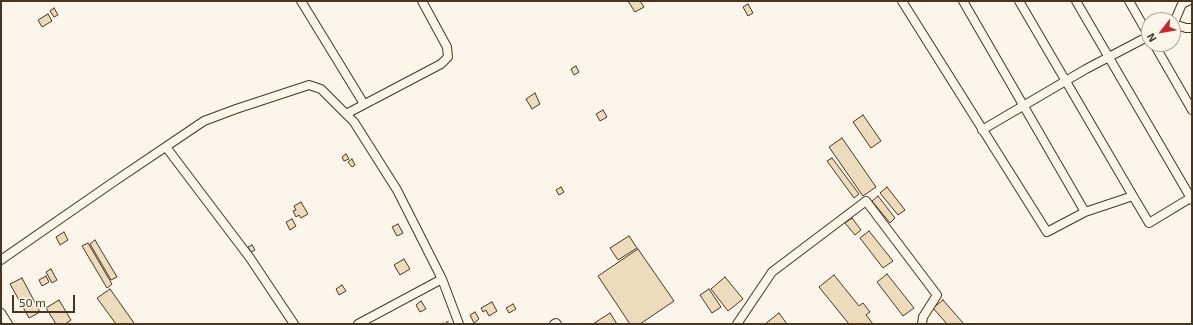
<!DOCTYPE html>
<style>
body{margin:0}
#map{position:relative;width:1193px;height:325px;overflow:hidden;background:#fbf6e9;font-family:"Exo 2",sans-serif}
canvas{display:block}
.frame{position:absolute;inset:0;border:2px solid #4a3520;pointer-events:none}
.north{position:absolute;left:1141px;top:12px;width:40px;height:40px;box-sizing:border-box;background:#fbf6e9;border:1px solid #b4a999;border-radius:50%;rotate:239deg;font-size:11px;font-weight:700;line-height:16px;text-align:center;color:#4a3520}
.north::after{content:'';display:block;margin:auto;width:14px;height:18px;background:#c62828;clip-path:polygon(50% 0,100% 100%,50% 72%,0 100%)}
.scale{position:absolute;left:12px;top:295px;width:63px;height:18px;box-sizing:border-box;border:2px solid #4a3520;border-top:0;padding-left:5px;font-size:12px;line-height:14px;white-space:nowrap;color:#4a3520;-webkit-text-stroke:3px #fbf6e9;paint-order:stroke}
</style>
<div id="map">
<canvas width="1193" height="325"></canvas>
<div class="frame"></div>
<div class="north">N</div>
<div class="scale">50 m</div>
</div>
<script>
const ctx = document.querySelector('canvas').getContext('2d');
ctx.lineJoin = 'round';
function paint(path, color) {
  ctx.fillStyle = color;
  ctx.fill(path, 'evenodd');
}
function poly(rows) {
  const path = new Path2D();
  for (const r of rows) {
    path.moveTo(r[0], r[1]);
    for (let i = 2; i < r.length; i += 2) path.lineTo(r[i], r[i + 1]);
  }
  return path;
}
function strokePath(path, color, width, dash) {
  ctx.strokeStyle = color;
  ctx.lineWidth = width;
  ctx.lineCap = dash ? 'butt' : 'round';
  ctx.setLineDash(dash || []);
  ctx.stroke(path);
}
const building = poly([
 [628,1,640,1,644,7,635,12,628,1],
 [748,4,753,13,748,16,743,7,748,4],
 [54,8,58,15,54,17,50,11,54,8],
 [48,14,52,21,42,27,38,20,48,14],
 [576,66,579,72,574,75,571,69,576,66],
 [535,93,540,104,532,109,526,99,535,93],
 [603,110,607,117,600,121,596,114,603,110],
 [863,115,881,141,871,148,853,122,863,115],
 [842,138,876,187,863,196,829,147,842,138],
 [346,154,349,159,344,161,342,157,346,154],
 [832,158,859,194,854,198,827,161,832,158],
 [352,159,355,165,352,167,348,162,352,159],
 [561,187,564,192,559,195,556,190,561,187],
 [887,187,905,210,898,215,880,193,887,187],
 [878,196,895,218,890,223,872,201,878,196],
 [301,202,308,214,301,218,299,215,296,217,293,211,296,210,294,206,301,202],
 [852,218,861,230,855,235,845,223,852,218],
 [292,219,296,226,290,230,286,222,292,219],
 [398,224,403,233,397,236,392,227,398,224],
 [869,231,893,261,883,268,860,238,869,231],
 [64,232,68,240,60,245,56,237,64,232],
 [629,236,637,248,618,260,610,248,629,236],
 [95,240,117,277,111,280,90,244,95,240],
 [88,243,112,284,107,288,82,246,88,243],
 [252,245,255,250,251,252,248,247,252,245],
 [638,249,674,301,640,324,630,324,598,276,638,249],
 [404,259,410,269,400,275,394,265,404,259],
 [51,269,57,280,52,283,46,272,51,269],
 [887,274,914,308,903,316,877,282,887,274],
 [834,275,859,306,863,303,870,312,866,315,873,324,849,324,819,287,834,275],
 [46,276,49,282,42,286,39,280,46,276],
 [725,277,743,299,728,311,711,289,725,277],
 [22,278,40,312,29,318,10,284,22,278],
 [342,285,346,291,339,295,336,289,342,285],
 [110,289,134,323,131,324,116,324,97,298,110,289],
 [709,289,721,307,712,313,700,295,709,289],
 [59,300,71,320,65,324,56,324,46,308,59,300],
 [943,300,964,324,947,324,933,308,943,300],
 [421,301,426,309,420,312,416,305,421,301],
 [492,302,497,311,489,316,486,310,483,312,481,308,492,302],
 [513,304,516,309,509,313,506,308,513,304],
 [475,312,479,319,474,323,470,315,475,312],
 [610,313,617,324,593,324,610,313],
 [779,313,787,324,765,324,779,313]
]);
paint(building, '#ecdcbc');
strokePath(building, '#4a3520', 1);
const minor = poly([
 [301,1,364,104],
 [902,1,1047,232,1085,212,963,1],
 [1019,1,1133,196],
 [1076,1,1192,200],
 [1129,1,1149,36],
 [1174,24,1186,28,1192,28],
 [1173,25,1182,4,1188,1],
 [1154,44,1192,110],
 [346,114,441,64,448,57,447,47,422,1],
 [982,130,1086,69,1149,36],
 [166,147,250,258,294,324],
 [1085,212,1133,196,1149,223,1192,197],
 [1,260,112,183,204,121,236,109,309,85,321,89,354,122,397,190,442,279,459,324],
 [1,313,8,324],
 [358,324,442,279],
 [554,324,556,323,557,324],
 [737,324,772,272,866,201,937,295,923,317,922,324]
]);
strokePath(minor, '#4a3520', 10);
strokePath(poly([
 [441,324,450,321]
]), '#7f6f5c', 1.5, [3, 2]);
strokePath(minor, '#fbf6e9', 8);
</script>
